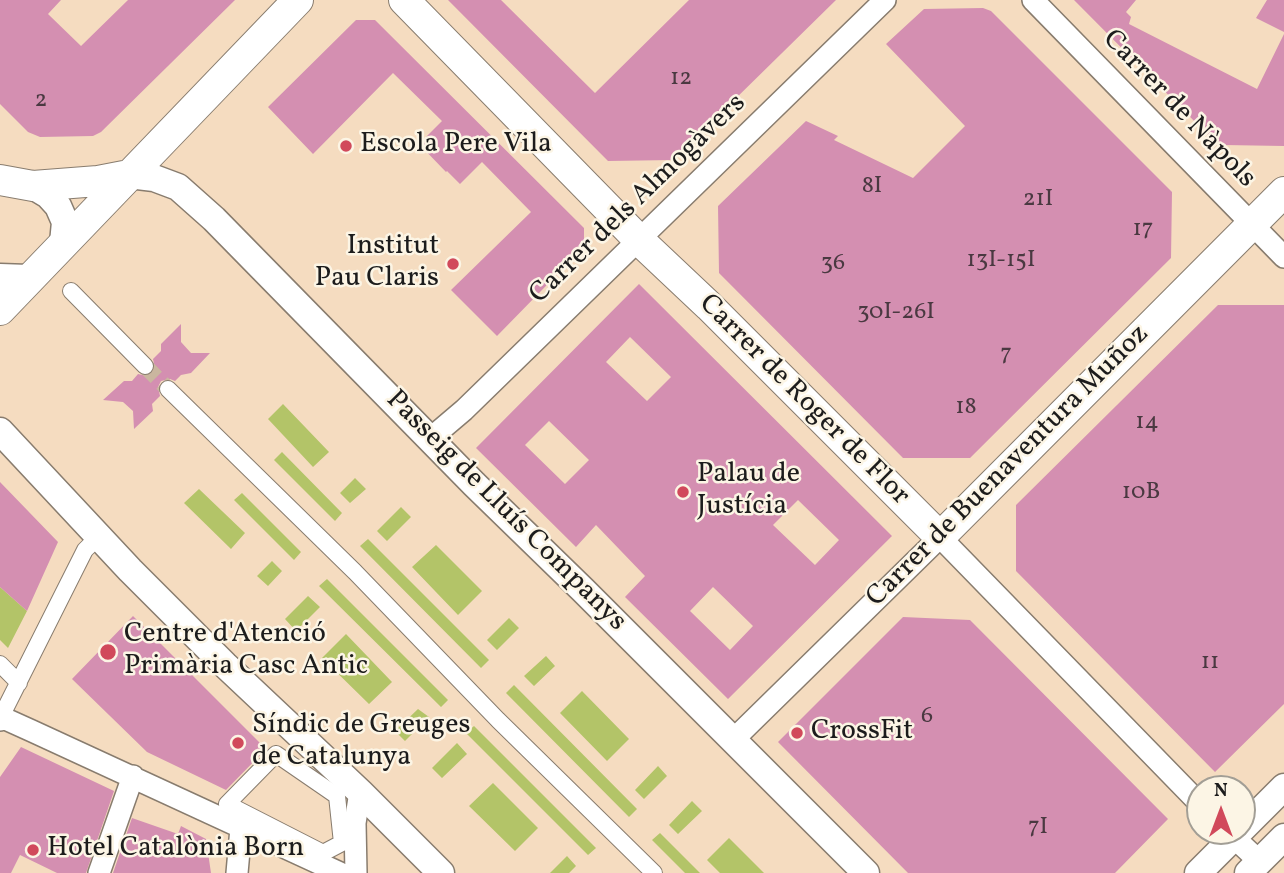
<!DOCTYPE html>
<meta charset="utf-8">
<style>
body{margin:0}
#map{position:relative;width:1284px;height:873px;overflow:hidden;background:#f5dcc0;font-family:Vollkorn,serif}
canvas{display:block}
.north{position:absolute;left:1186px;top:775px;width:70px;height:70px;box-sizing:border-box;background:#fcf5e5;border:2px solid #a29e95;border-radius:50%;rotate:0deg;font-size:19px;font-weight:700;line-height:28px;text-align:center;color:#1c1c1c}
.north::after{content:'';display:block;margin:auto;width:24px;height:32px;background:#d1495b;clip-path:polygon(50% 0,100% 100%,50% 72%,0 100%)}
</style>
<div id="map">
<canvas width="1284" height="873"></canvas>
<div class="north">N</div>
</div>
<script>
const ctx = document.querySelector('canvas').getContext('2d');
ctx.lineJoin = 'round';
function paint(path, color) {
  ctx.fillStyle = color;
  ctx.fill(path, 'evenodd');
}
function poly(rows) {
  const path = new Path2D();
  for (const r of rows) {
    path.moveTo(r[0], r[1]);
    for (let i = 2; i < r.length; i += 2) path.lineTo(r[i], r[i + 1]);
  }
  return path;
}
function strokePath(path, color, width, dash) {
  ctx.strokeStyle = color;
  ctx.lineWidth = width;
  ctx.lineCap = dash ? 'butt' : 'round';
  ctx.setLineDash(dash || []);
  ctx.stroke(path);
}
function drawText(font, color, halo, rows, align = 'center') {
  ctx.font = font + ' Vollkorn,serif';
  ctx.lineWidth = 5;
  ctx.setLineDash([]);
  ctx.textBaseline = 'middle';
  ctx.strokeStyle = halo;
  ctx.fillStyle = color;
  for (const [text, x, y, turn = 0] of rows) {
    ctx.save();
    ctx.translate(x, y);
    ctx.rotate((+turn || 0) * Math.PI / 180);
    ctx.textAlign = isNaN(turn) ? turn : align;
    if (halo) ctx.strokeText(text, 0, 0);
    ctx.fillText(text, 0, 0);
    ctx.restore();
  }
}
paint(poly([
 [283,404,329,452,313,467,268,419],
 [282,452,342,513,335,521,274,460],
 [355,478,366,489,350,503,340,493],
 [199,489,245,533,231,549,184,503],
 [242,493,301,552,294,560,234,500],
 [401,507,411,517,387,541,377,531],
 [368,539,489,660,481,668,360,546],
 [436,545,482,591,458,615,412,567],
 [272,561,282,571,268,586,257,576],
 [327,579,448,700,441,707,319,586],
 [0,587,27,611,8,648,0,640],
 [308,596,320,607,296,631,285,619],
 [509,618,519,628,497,650,487,640],
 [346,634,392,682,369,704,322,658],
 [546,656,555,666,534,686,524,676],
 [514,685,637,809,629,817,506,693],
 [582,691,629,739,607,761,560,713],
 [418,709,429,717,405,741,395,731],
 [474,726,596,848,588,855,466,733],
 [457,743,467,754,442,778,432,768],
 [658,766,667,776,644,799,635,790],
 [493,783,538,828,515,851,469,806],
 [692,801,702,811,678,834,669,825],
 [660,833,700,873,685,873,652,840],
 [729,838,764,873,720,873,707,860],
 [567,856,576,866,569,873,550,873]
]), '#b3c468');
paint(poly([
 [0,0,61,0,48,14,81,46,128,0,235,0,101,132,93,136,40,137,28,132,0,104],
 [448,0,501,0,595,93,689,0,836,0,673,160,608,161],
 [1074,0,1136,0,1126,12,1131,17,1129,24,1257,89,1284,34,1284,146,1224,145,1215,142],
 [1267,0,1284,0,1284,32,1256,18],
 [924,9,983,8,991,11,1172,192,1171,258,970,458,903,458,719,273,718,206,806,121,838,136,834,140,913,178,965,126,886,44],
 [356,20,375,20,584,228,584,247,497,336,451,290,531,212,482,162,460,184,447,171,446,172,419,144,442,121,393,73,313,154,268,107],
 [639,284,892,536,728,699,625,597,645,576,596,525,576,547,476,448],
 [630,337,671,377,647,401,606,362],
 [549,421,589,460,565,484,525,445],
 [798,500,839,540,815,565,773,525],
 [713,587,753,626,730,650,690,611],
 [1218,305,1284,305,1284,704,1215,772,1016,571,1016,505],
 [181,324,181,342,191,353,210,353,191,373,181,375,175,381,170,379,161,381,158,387,160,396,152,404,153,411,134,429,133,411,123,402,103,400,124,381,132,381,138,374,147,376,152,374,155,368,153,359,161,351,161,344],
 [0,482,58,542,27,611,0,587],
 [133,616,266,749,226,790,147,752,72,679],
 [903,617,970,620,1168,819,1115,873,908,873,778,742],
 [21,747,114,791,86,873,57,873,20,855,11,873,0,873,0,777],
 [132,818,178,834,181,826,206,839,211,873,113,873]
]), '#d48fb1');
strokePath(poly([
 [145,366,168,389]
]), '#cab69f', 16, [16, 8]);
const pedestrian = poly([
 [71,291,145,366],
 [168,389,355,572,498,720,654,873],
 [0,664,19,683],
 [1,717,85,550,99,536],
 [276,754,337,796,342,843,323,853,227,804,276,754]
]);
const minor = poly([
 [1033,0,1284,257],
 [431,438,464,410,885,0],
 [0,720,1,717,32,731,340,873],
 [733,740,940,537,1200,804],
 [1227,831,1259,861],
 [99,873,133,776],
 [237,873,241,828],
 [356,873,355,823,360,792]
]);
const tertiary = poly([
 [129,175,154,178,178,187,214,219,474,484,583,590,866,873],
 [33,186,48,195,58,206,65,222,63,243],
 [0,277,29,278],
 [0,431,130,570,225,665,360,792,441,873],
 [1242,829,1284,787],
 [1198,873,1240,831],
 [1248,873,1284,837]
]);
const secondary = poly([
 [404,0,639,240,709,306,940,537,1284,192],
 [0,180,33,186,98,181,129,175],
 [0,310,298,0]
]);
strokePath(pedestrian, '#887c6e', 18);
strokePath(minor, '#887c6e', 24);
strokePath(tertiary, '#887c6e', 29);
strokePath(secondary, '#887c6e', 32);
strokePath(pedestrian, '#fff', 16);
strokePath(minor, '#fff', 21);
strokePath(tertiary, '#fff', 26);
strokePath(secondary, '#fff', 30);
for (const [x, y, r, color] of [
 [346,146,7,"#d1495b"],
 [453,264,7,"#d1495b"],
 [683,492,7,"#d1495b"],
 [108,652,9,"#d1495b"],
 [797,733,7,"#d1495b"],
 [238,743,7,"#d1495b"],
 [33,850,7,"#d1495b"]
]) {
  const dot = new Path2D();
  dot.arc(x, y, r, 0, 2 * Math.PI);
  ctx.fillStyle = color;
  ctx.fill(dot);
  strokePath(dot, '#fcf5e5', 2.5);
}
drawText('24px', '#4a3941', null, [
 ["12",681,80],
 ["2",41,102],
 ["8I",872,188],
 ["21I",1038,201],
 ["17",1143,231],
 ["13I-15I",1001,262],
 ["36",833,265],
 ["30I-26I",896,314],
 ["7",1006,356],
 ["18",966,409],
 ["14",1147,424],
 ["10B",1141,494],
 ["11",1210,664],
 ["6",927,718],
 ["7I",1038,829]
]);
drawText('28px', '#1c1c1c', '#fcf5e5', [
 ["Carrer de Nàpols",1178,110,46],
 ["Carrer dels Almogàvers",639,200,-44],
 ["Carrer de Roger de Flor",803,401,45],
 ["Carrer de Buenaventura Muñoz",1009,467,-45],
 ["Passeig de Lluís Companys",505,512,45]
]);
drawText('28px', '#1c1c1c', '#fcf5e5', [
 ["Escola Pere Vila",360,146],
 ["Institut",439,248,"right"],
 ["Pau Claris",439,280,"right"],
 ["Palau de",697,476],
 ["Justícia",697,508],
 ["Centre d'Atenció",124,636],
 ["Primària Casc Antic",124,668],
 ["Síndic de Greuges",252,727],
 ["de Catalunya",252,759],
 ["CrossFit",811,733],
 ["Hotel Catalònia Born",47,850]
], 'left');
</script>
